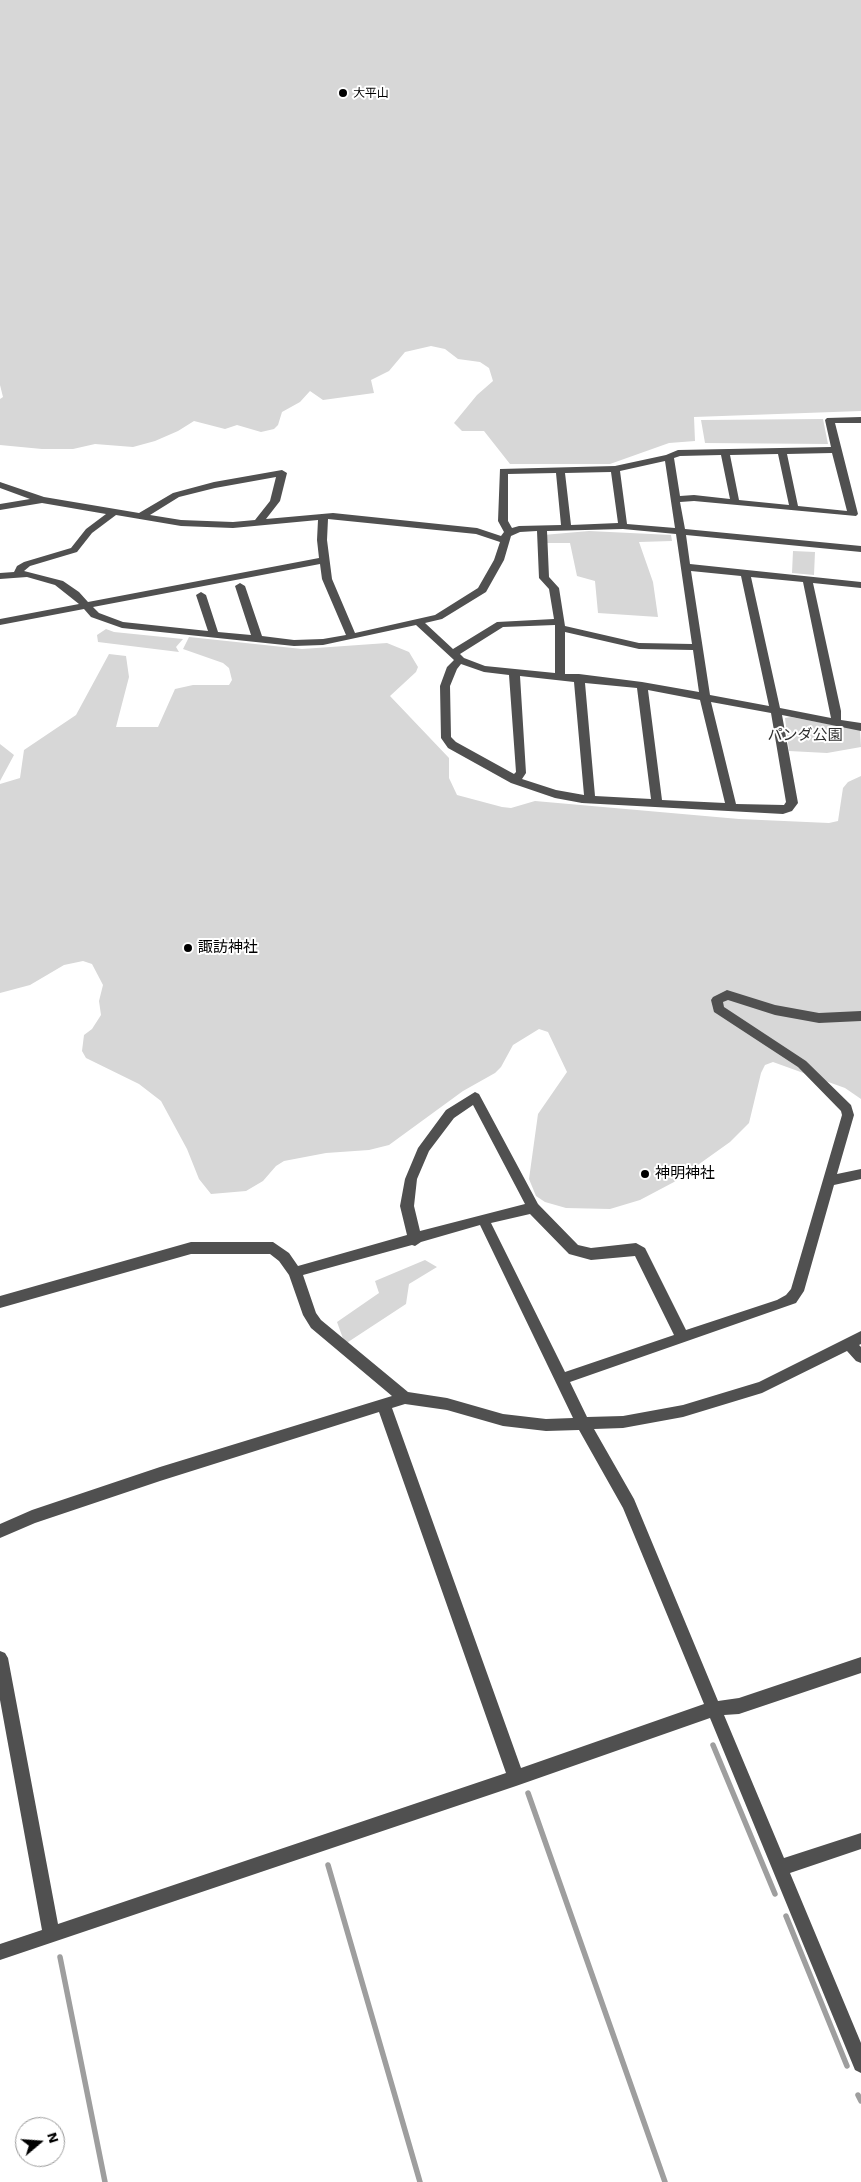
<!DOCTYPE html>
<meta charset="utf-8">
<style>
body{margin:0}
#map{position:relative;width:861px;height:2182px;overflow:hidden;background:#fff;font-family:"Work Sans",sans-serif}
canvas{display:block}
.north{position:absolute;left:15px;top:2117px;width:50px;height:50px;box-sizing:border-box;background:#fff;border:1px solid #999;border-radius:50%;rotate:72deg;font-size:14px;font-weight:700;line-height:20px;text-align:center;color:#000}
.north::after{content:'';display:block;margin:auto;width:18px;height:22px;background:#000;clip-path:polygon(50% 0,100% 100%,50% 72%,0 100%)}
</style>
<div id="map">
<canvas width="861" height="2182"></canvas>
<div class="north">N</div>
</div>
<script>
const ctx = document.querySelector('canvas').getContext('2d');
ctx.lineJoin = 'round';
function paint(path, color) {
  ctx.fillStyle = color;
  ctx.fill(path, 'evenodd');
}
function poly(rows) {
  const path = new Path2D();
  for (const r of rows) {
    path.moveTo(r[0], r[1]);
    for (let i = 2; i < r.length; i += 2) path.lineTo(r[i], r[i + 1]);
  }
  return path;
}
function strokePath(path, color, width, dash) {
  ctx.strokeStyle = color;
  ctx.lineWidth = width;
  ctx.lineCap = dash ? 'butt' : 'round';
  ctx.setLineDash(dash || []);
  ctx.stroke(path);
}
function drawText(font, color, halo, rows, align = 'center') {
  ctx.font = font + ' "Work Sans","Noto Sans JP",sans-serif';
  ctx.lineWidth = 4;
  ctx.setLineDash([]);
  ctx.textBaseline = 'middle';
  ctx.strokeStyle = halo;
  ctx.fillStyle = color;
  for (const [text, x, y, turn = 0] of rows) {
    ctx.save();
    ctx.translate(x, y);
    ctx.rotate((+turn || 0) * Math.PI / 180);
    ctx.textAlign = isNaN(turn) ? turn : align;
    if (halo) ctx.strokeText(text, 0, 0);
    ctx.fillText(text, 0, 0);
    ctx.restore();
  }
}
paint(poly([
 [0,0,861,0,861,411,694,417,695,441,669,443,610,464,510,464,484,431,462,431,454,423,477,395,493,381,489,368,480,362,458,359,445,349,431,346,405,352,389,371,371,380,374,393,323,400,310,391,300,402,282,412,278,425,274,429,261,432,237,425,225,429,194,421,178,431,155,441,133,447,95,444,73,449,42,449,0,445,0,399,3,397,0,385],
 [823,419,828,444,705,443,701,420],
 [589,531,671,535,672,541,639,542,653,582,658,617,598,613,595,581,577,576,570,543,543,543,543,535],
 [793,551,815,552,814,575,792,573],
 [106,629,114,632,183,639,176,647,179,652,98,642,97,635],
 [189,637,302,649,387,643,409,652,418,667,416,672,390,696,449,758,449,778,457,795,502,807,511,808,535,801,739,819,829,823,838,821,843,788,848,782,861,776,861,1099,845,1088,773,1062,765,1065,761,1073,749,1123,730,1142,674,1182,640,1200,610,1209,566,1208,545,1202,536,1196,529,1179,538,1114,567,1072,548,1032,539,1029,513,1045,501,1067,495,1073,463,1091,389,1145,369,1150,326,1153,284,1161,276,1166,263,1181,246,1191,211,1194,199,1179,187,1149,161,1101,139,1084,86,1058,82,1051,84,1035,92,1029,101,1015,99,1001,103,985,92,964,83,961,64,965,30,985,0,993,0,784,20,778,24,750,76,715,109,654,126,656,129,677,116,727,158,727,175,689,193,685,229,685,232,680,229,668,223,663,183,649],
 [791,717,860,730,861,747,827,753,789,751,785,718],
 [0,744,14,755,0,781],
 [425,1260,437,1267,409,1284,406,1304,345,1344,337,1322,379,1293,375,1281]
]), '#d7d7d7');
strokePath(poly([
 [713,1745,775,1894],
 [528,1793,665,2182],
 [328,1865,420,2182],
 [786,1916,847,2066],
 [60,1957,105,2182],
 [858,2095,861,2101]
]), '#9e9e9e', 5.5);
paint(poly([
 [861,417,861,423,835,423,858,514,856,516,694,501,680,502,685,529,861,546,861,552,686,535,690,564,861,582,861,588,813,583,841,711,841,720,861,723,861,731,782,715,798,803,792,811,783,814,582,803,555,798,511,783,448,748,441,738,440,686,447,667,454,660,416,625,323,645,294,646,122,628,91,617,84,609,0,625,0,619,79,604,55,585,27,577,0,579,0,573,14,572,17,566,24,562,71,548,86,529,106,514,42,503,0,510,0,504,30,499,0,488,0,482,44,497,139,513,173,493,214,482,282,470,287,473,280,501,266,519,333,513,477,528,501,536,504,532,498,521,500,469,615,466,666,455,678,450,831,447,825,420,827,418,861,417],
 [832,453,847,511,798,506,787,454,832,453],
 [778,454,789,505,739,500,730,455,778,454],
 [721,455,730,499,694,495,680,496,674,458,680,456,721,455],
 [665,461,675,528,627,524,620,471,665,461],
 [611,472,618,523,571,525,565,473,611,472],
 [556,473,561,525,519,526,512,528,508,521,508,474,556,473],
 [276,477,270,501,255,520,233,522,181,520,150,515,179,497,215,488,276,477],
 [116,515,181,526,233,528,318,520,317,540,319,558,88,602,79,592,63,581,24,571,30,566,77,552,92,533,116,515],
 [328,519,476,534,500,542,494,560,478,588,435,615,355,633,332,579,327,540,328,519],
 [623,529,676,534,692,644,639,643,565,626,559,588,549,577,547,531,623,529],
 [537,531,539,578,549,589,554,619,497,622,453,649,425,623,442,619,486,592,504,560,511,536,520,532,537,531],
 [320,564,322,579,346,635,323,639,294,640,262,636,245,586,240,583,235,586,251,635,218,632,206,595,201,592,196,595,208,631,123,622,99,613,93,607,320,564],
 [691,571,741,576,769,706,710,695,691,571],
 [751,577,803,582,831,718,780,708,751,577],
 [555,625,555,673,485,666,464,658,460,654,503,627,555,625],
 [565,632,639,649,693,650,699,692,642,682,579,674,565,674,565,632],
 [461,664,484,672,509,675,516,772,514,774,456,742,451,737,450,686,457,669,461,664],
 [520,676,574,682,584,795,556,790,522,779,526,773,520,676],
 [585,683,637,688,651,799,595,796,585,683],
 [648,690,700,700,725,803,662,800,648,690],
 [711,702,771,713,786,802,784,805,736,804,711,702],
 [727,990,775,1005,819,1013,861,1011,861,1021,819,1023,775,1015,728,1000,723,1002,724,1007,806,1061,851,1105,854,1115,837,1174,861,1169,861,1179,834,1185,804,1291,796,1303,570,1382,587,1417,623,1416,683,1405,759,1382,861,1331,861,1344,859,1345,861,1347,861,1363,856,1361,847,1351,762,1393,683,1417,623,1428,594,1429,634,1499,718,1701,739,1698,861,1657,861,1673,739,1714,724,1715,784,1858,861,1833,861,1849,790,1873,861,2043,861,2073,855,2070,710,1718,516,1786,0,1960,0,1944,42,1930,0,1700,0,1651,5,1653,8,1658,58,1924,506,1773,379,1412,160,1481,35,1523,0,1538,0,1524,32,1510,160,1467,392,1396,311,1328,303,1315,289,1275,279,1261,270,1254,191,1254,0,1308,0,1296,191,1242,273,1242,289,1253,298,1266,407,1235,400,1206,405,1179,418,1148,446,1110,475,1092,479,1094,538,1204,578,1245,591,1248,636,1243,645,1248,686,1330,777,1300,786,1295,791,1289,842,1115,841,1111,798,1067,714,1012,711,1000,713,997,727,990],
 [473,1105,525,1204,420,1231,414,1206,417,1179,429,1151,454,1118,473,1105],
 [530,1214,569,1254,591,1260,635,1256,674,1335,565,1372,491,1223,530,1214],
 [480,1225,573,1418,546,1419,503,1414,447,1398,408,1392,321,1320,316,1313,303,1275,412,1245,415,1246,421,1242,480,1225],
 [405,1404,447,1410,503,1426,546,1431,579,1430,623,1508,704,1704,521,1768,392,1408,405,1404]
]), '#505050');
for (const [x, y, r, color] of [
 [343,93,5,"#000"],
 [188,948,5,"#000"],
 [645,1174,5,"#000"]
]) {
  const dot = new Path2D();
  dot.arc(x, y, r, 0, 2 * Math.PI);
  ctx.fillStyle = color;
  ctx.fill(dot);
  strokePath(dot, '#fff', 2);
}
drawText('12px', '#000', '#fff', [
 ["大平山",353,93]
], 'left');
drawText('15px', '#2e2e2e', '#fff', [
 ["パンダ公園",805,736]
]);
drawText('15px', '#000', '#fff', [
 ["諏訪神社",198,948],
 ["神明神社",655,1174]
], 'left');
</script>
